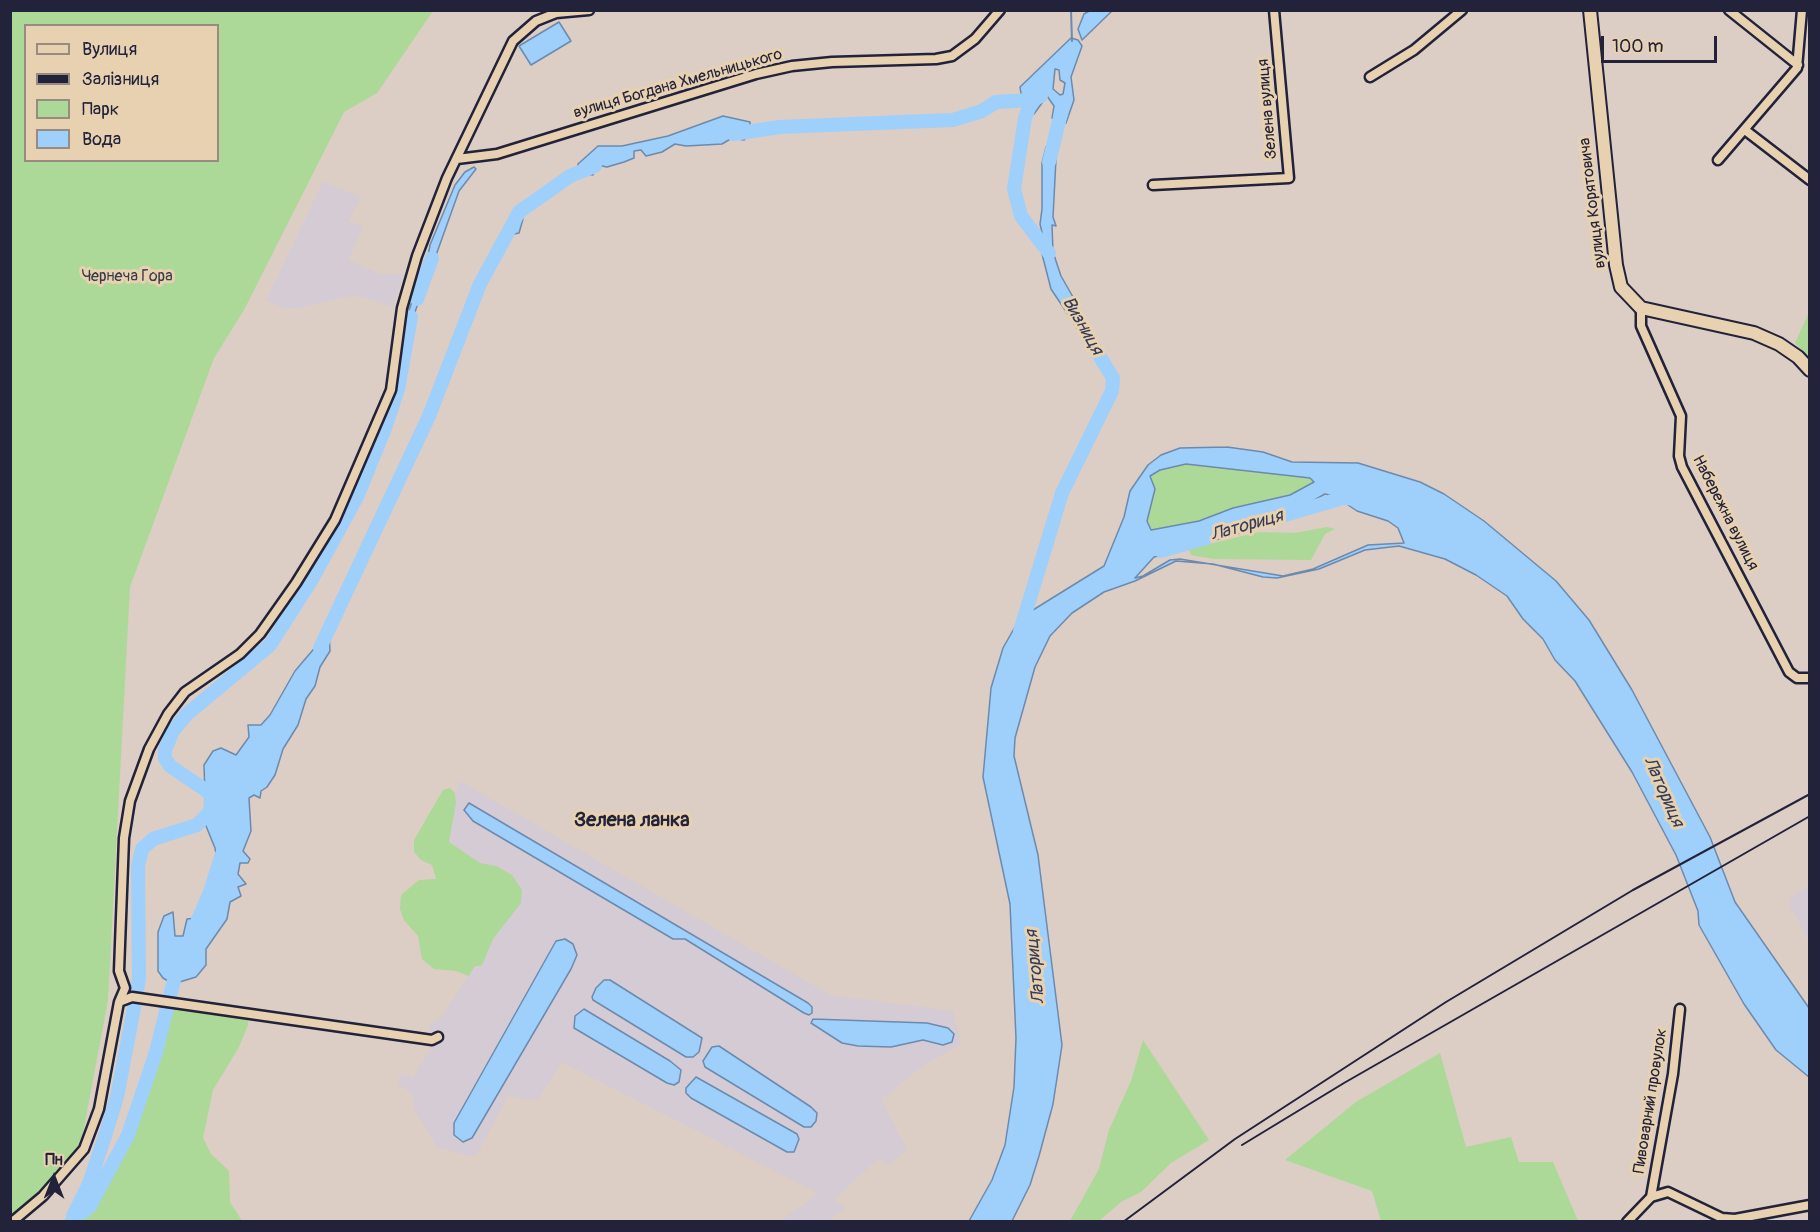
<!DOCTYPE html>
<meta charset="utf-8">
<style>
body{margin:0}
#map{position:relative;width:1820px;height:1232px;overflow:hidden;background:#dccdc5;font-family:Pangolin,sans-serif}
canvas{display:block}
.frame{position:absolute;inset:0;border:12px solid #22223b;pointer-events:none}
.legend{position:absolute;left:24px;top:24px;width:195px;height:138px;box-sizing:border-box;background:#e7d1b0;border:2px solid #988b81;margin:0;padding:8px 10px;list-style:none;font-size:18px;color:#22223b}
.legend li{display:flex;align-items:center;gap:12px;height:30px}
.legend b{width:30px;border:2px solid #988b81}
.north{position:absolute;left:24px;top:1148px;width:60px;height:60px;-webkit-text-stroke:4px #e7d1b0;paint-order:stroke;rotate:0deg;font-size:16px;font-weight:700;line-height:24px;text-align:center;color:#22223b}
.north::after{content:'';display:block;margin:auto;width:21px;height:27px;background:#22223b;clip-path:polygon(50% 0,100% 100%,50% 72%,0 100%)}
.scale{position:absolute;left:1601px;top:36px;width:116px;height:27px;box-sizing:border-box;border:3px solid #22223b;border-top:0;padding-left:8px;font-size:18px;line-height:21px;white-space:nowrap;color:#22223b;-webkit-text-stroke:4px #e7d1b0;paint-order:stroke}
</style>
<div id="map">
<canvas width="1820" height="1232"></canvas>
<div class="frame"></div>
<ul class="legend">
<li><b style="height:8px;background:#e7d1b0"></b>Вулиця</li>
<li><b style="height:8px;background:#22223b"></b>Залізниця</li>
<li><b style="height:16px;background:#acd997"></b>Парк</li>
<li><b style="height:16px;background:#9ed0fb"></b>Вода</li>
</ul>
<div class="north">Пн</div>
<div class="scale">100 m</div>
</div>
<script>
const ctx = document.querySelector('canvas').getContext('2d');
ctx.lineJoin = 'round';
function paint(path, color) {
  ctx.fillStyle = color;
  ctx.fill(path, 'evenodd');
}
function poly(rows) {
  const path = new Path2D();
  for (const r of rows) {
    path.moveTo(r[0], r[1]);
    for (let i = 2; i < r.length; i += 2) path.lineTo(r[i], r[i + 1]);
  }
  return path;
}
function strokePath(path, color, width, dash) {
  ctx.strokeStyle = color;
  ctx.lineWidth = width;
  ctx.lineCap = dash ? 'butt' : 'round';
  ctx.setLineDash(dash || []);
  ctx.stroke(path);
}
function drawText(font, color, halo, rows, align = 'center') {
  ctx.font = font + ' Pangolin,sans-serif';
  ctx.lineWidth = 6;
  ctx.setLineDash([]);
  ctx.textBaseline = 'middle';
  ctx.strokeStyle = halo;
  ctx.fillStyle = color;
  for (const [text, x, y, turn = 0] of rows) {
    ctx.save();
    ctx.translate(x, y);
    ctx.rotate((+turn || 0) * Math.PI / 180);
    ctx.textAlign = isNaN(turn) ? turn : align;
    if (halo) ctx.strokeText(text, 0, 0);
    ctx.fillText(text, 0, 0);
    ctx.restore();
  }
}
paint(poly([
 [323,182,361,197,348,221,363,227,348,260,380,274,404,274,393,307,355,295,299,308,283,308,266,300],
 [460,781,830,995,953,1011,961,1044,924,1065,881,1100,907,1149,889,1164,877,1159,834,1200,844,1208,828,1221,781,1221,818,1193,562,1062,538,1099,527,1100,509,1095,477,1154,469,1156,437,1147,413,1107,413,1093,397,1084,402,1074,413,1077,440,1035,428,1032,430,1025,442,1017,521,895,435,842],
 [1809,885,1809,940,1790,905,1790,899]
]), '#d5cbd4');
paint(poly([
 [11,10,433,11,377,93,344,112,244,310,214,358,130,587,108,1000,83,1133,76,1151,42,1190,11,1216],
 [26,26,218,26,218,160,26,160],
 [1809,312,1809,358,1795,343],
 [1186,464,1310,478,1314,482,1290,495,1233,508,1199,521,1151,530,1147,521,1155,489,1150,476,1160,470],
 [1327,527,1335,529,1325,534,1311,560,1214,559,1191,555,1189,549,1259,532,1295,533],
 [450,788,455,793,456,803,449,842,480,863,496,866,512,875,522,890,521,903,493,939,482,965,474,967,469,976,456,971,434,969,422,959,418,936,404,920,400,909,401,895,419,880,436,879,432,865,421,860,414,852,414,840,443,790],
 [167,1007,197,1007,248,1015,248,1025,239,1047,213,1090,203,1138,211,1154,229,1171,230,1202,242,1221,71,1222,90,1206,128,1135,156,1052],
 [1143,1040,1209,1140,1171,1163,1141,1192,1121,1202,1099,1221,1070,1221,1099,1169,1109,1130,1131,1081],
 [1440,1053,1466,1147,1511,1137,1519,1162,1553,1162,1578,1221,1381,1221,1372,1191,1285,1160,1356,1102]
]), '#acd997');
const water = poly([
 [1091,10,1112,11,1082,40,1078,29,1084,14,1091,10],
 [559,22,571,41,531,65,519,46,559,22],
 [1071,38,1078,40,1082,46,1071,77,1074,100,1066,123,1052,118,1054,106,1047,96,1034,114,1024,113,1020,87,1071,38],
 [1055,69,1059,70,1060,80,1065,83,1063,94,1060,95,1053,89,1055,69],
 [723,116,750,122,751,132,744,140,732,138,722,144,686,146,675,144,662,152,646,156,641,150,634,151,634,158,624,162,607,167,597,165,593,175,578,173,578,164,598,146,622,146,668,136,723,116],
 [1053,143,1056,159,1053,217,1056,226,1052,225,1053,252,1061,276,1077,304,1076,313,1096,340,1097,358,1051,289,1041,250,1044,241,1040,224,1042,209,1042,163,1046,147,1053,143],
 [474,167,476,169,459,191,430,272,425,273,430,245,455,185,465,172,474,167],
 [523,219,519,233,514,234,507,224,510,221,523,219],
 [421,281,423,289,407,335,407,317,418,282,421,281],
 [1227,447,1263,452,1292,462,1358,463,1420,482,1444,494,1484,521,1556,581,1589,620,1632,690,1710,837,1735,902,1809,1008,1809,1077,1776,1050,1744,1004,1699,925,1698,911,1676,855,1632,772,1575,681,1555,660,1543,639,1523,619,1507,596,1476,575,1445,559,1399,546,1365,550,1319,569,1277,578,1263,577,1213,564,1176,561,1135,581,1104,592,1072,613,1050,636,1035,667,1015,738,1014,756,1038,855,1062,1045,1053,1104,1039,1156,1030,1185,1012,1221,969,1221,992,1180,1005,1145,1014,1087,1016,1038,1010,904,983,777,991,688,1003,648,1020,618,1104,566,1124,517,1130,491,1148,465,1161,455,1180,448,1227,447],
 [1186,464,1310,478,1314,482,1290,495,1233,508,1199,521,1151,530,1147,521,1155,489,1150,476,1160,470,1186,464],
 [1325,494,1336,497,1357,511,1388,521,1398,528,1404,543,1368,545,1313,569,1283,576,1180,559,1170,560,1143,576,1135,578,1154,557,1168,554,1184,542,1201,544,1251,530,1280,519,1325,494],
 [329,631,330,651,320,667,315,686,306,699,298,725,283,749,275,775,267,787,261,791,260,798,254,795,249,798,251,831,243,851,250,859,248,863,240,863,238,874,246,884,238,887,241,896,230,902,227,919,206,949,206,965,196,977,173,984,163,978,158,971,158,932,164,916,173,912,175,936,183,936,187,919,199,918,218,867,215,848,206,826,204,765,213,751,221,748,236,755,249,737,248,725,261,725,270,715,295,671,329,631],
 [469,803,808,1003,812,1007,812,1013,809,1015,804,1013,685,939,673,939,473,821,464,810,469,803],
 [565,939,573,944,577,955,571,969,472,1138,463,1142,454,1135,454,1123,556,941,565,939],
 [604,980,610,980,702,1038,699,1052,693,1057,686,1057,593,1000,592,997,596,988,604,980],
 [584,1009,670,1061,681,1070,679,1082,674,1085,667,1083,574,1028,575,1016,584,1009],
 [813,1019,927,1023,948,1028,954,1034,952,1042,943,1045,923,1040,891,1047,858,1046,842,1043,811,1023,813,1019],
 [719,1046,811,1107,817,1113,816,1121,811,1127,804,1127,705,1067,703,1061,712,1047,719,1046],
 [696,1077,797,1134,799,1139,794,1152,787,1152,691,1098,686,1093,686,1088,696,1077]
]);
paint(water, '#9ed0fb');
strokePath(water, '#6c8aae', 1.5);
strokePath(poly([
 [1071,10,1072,41]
]), '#6c8aae', 2);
strokePath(poly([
 [1032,100,1025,118,1014,189,1021,216,1049,253],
 [733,134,780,127,953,120,982,111,996,102,1032,100,1041,96],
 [1049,162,1063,105],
 [417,299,432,258],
 [1271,519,1343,498,1357,499],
 [1161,551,1206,538],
 [1020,631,1062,493,1112,391,1113,378,1087,336],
 [320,648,429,416,480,284,519,212,570,176,595,166],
 [215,802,207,791,170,766,165,758,165,750,173,731,187,714,270,645,311,581,357,497,385,428,398,389,411,317],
 [192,934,210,892,222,854],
 [73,1216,89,1184,105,1136,117,1097,133,1013,139,979,138,866,142,849,153,839,197,825,210,812,211,802],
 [71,1222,90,1206,128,1135,156,1052,177,968]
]), '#9ed0fb', 14);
const minor = poly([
 [1729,10,1798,65],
 [1370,77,1414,50,1462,10],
 [1745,130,1810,180],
 [457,159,497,154,756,74,792,66,832,62,936,59,952,56,975,39,1000,10],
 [1718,160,1797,68,1802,10],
 [1153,185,1289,178,1274,10],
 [1641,308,1641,326,1681,416,1679,456,1682,467,1789,672,1797,678,1810,678],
 [119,1002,125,988,119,971,124,838,130,801,149,749,168,714,185,692,240,654,260,634,296,583,335,520,391,390,402,308,417,256,447,178,513,41,536,21,556,13,589,10],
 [1651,1197,1673,1074,1680,1009],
 [12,1222,43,1196,84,1149,99,1109,119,1002,132,997,432,1040,438,1037],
 [1627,1222,1651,1197,1668,1192,1722,1218,1735,1219,1810,1205]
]);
const secondary = poly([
 [1590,10,1616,265,1621,287,1641,308,1754,333,1779,344,1798,357,1810,370]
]);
strokePath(minor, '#22223b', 13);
strokePath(secondary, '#22223b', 16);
strokePath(minor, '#e7d1b0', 8);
strokePath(secondary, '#e7d1b0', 12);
strokePath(poly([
 [1242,1145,1344,1083,1810,816],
 [1123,1222,1235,1139,1446,1002,1633,890,1810,794]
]), '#22223b', 2);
drawText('16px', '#22223b', '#e7d1b0', [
 ["вулиця Богдана Хмельницького",678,84,-16],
 ["Зелена вулиця",1268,109,-95],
 ["вулиця Корятовича",1593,203,-97],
 ["Набережна вулиця",1725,513,63],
 ["Пивоварний провулок",1651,1101,-81]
]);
drawText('16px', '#373d49', '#e7d1b0', [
 ["Чернеча Гора",127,277]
]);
drawText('italic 18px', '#353c58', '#e7d1b0', [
 ["Визниця",1082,326,60],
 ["Латориця",1247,526,-16],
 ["Латориця",1663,792,66],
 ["Латориця",1036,967,-96]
]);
drawText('bold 20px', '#22223b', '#e7d1b0', [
 ["Зелена ланка",632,821]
]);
</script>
